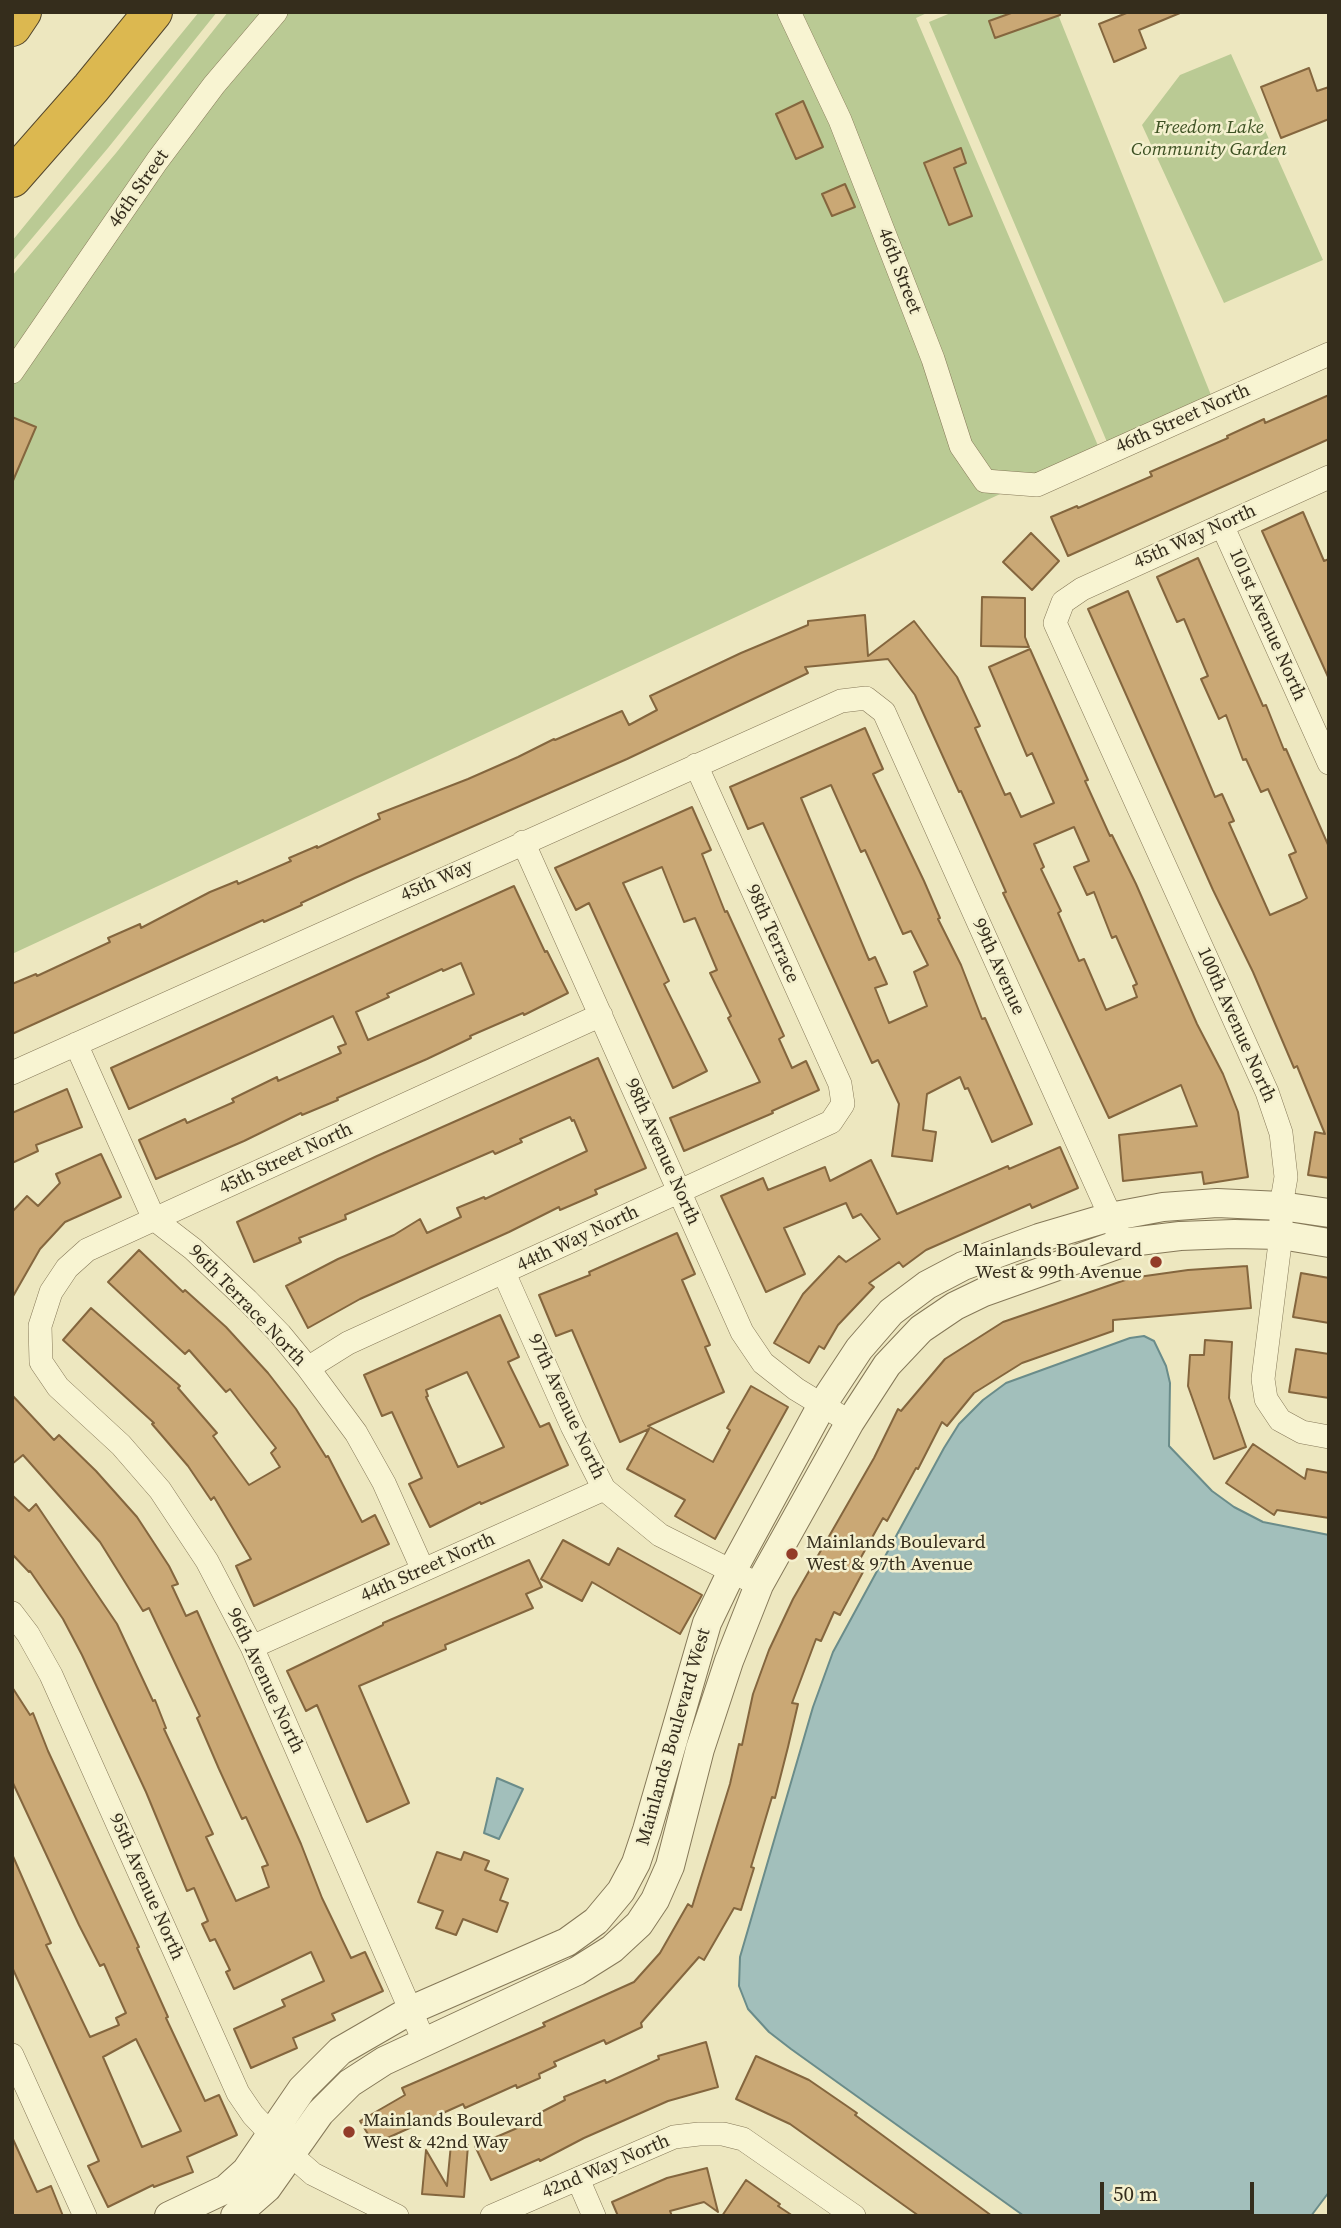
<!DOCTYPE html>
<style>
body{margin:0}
#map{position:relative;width:1341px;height:2228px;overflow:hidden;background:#ede7bf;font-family:"Source Serif 4",serif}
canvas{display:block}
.frame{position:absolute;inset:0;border:14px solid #352d1c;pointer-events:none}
.scale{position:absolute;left:1100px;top:2182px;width:154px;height:32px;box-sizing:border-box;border:4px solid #352d1c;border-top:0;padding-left:9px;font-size:21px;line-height:24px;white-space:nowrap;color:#352d1c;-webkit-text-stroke:5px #f4f0ce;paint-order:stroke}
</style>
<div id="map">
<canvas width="1341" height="2228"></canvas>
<div class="frame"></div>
<div class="scale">50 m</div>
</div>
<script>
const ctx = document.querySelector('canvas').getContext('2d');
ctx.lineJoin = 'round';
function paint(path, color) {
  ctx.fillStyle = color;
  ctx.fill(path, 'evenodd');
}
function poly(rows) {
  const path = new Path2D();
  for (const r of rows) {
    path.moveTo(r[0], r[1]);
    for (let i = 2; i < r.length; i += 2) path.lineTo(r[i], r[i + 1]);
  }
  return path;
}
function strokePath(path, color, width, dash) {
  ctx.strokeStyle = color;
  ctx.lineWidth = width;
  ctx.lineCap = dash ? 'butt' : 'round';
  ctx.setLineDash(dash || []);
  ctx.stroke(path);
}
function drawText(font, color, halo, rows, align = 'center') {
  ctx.font = font + ' "Source Serif 4",serif';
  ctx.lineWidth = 5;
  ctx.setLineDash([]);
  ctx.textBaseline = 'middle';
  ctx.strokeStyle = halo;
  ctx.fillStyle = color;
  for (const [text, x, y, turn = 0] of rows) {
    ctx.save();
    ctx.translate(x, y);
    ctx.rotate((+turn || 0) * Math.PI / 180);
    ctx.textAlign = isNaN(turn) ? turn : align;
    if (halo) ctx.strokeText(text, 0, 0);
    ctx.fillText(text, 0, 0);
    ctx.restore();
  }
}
paint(poly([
 [199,12,217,12,108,148,12,262,12,241],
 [228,12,929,12,916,18,1099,448,12,954,12,276,116,153],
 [953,12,1057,12,1211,395,1107,442,929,22],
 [1231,54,1323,260,1224,303,1142,125,1180,75]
]), '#baca94');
const water = poly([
 [1144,1336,1154,1341,1166,1366,1170,1383,1169,1446,1212,1491,1234,1507,1263,1522,1329,1535,1329,2192,1311,2216,1024,2216,791,2049,769,2032,748,2009,739,1986,740,1957,813,1707,833,1652,944,1448,959,1424,983,1400,1006,1383,1130,1338,1144,1336],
 [497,1778,523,1789,499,1839,484,1833,497,1778]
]);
paint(water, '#a2bfbb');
strokePath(water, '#6a8c8a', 2);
const building = poly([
 [1014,12,1060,12,1060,15,995,38,989,21,1014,12],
 [1129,12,1180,12,1180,13,1139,30,1146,48,1114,62,1099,24,1129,12],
 [1309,68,1317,91,1329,87,1329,119,1281,138,1261,87,1309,68],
 [803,101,823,147,796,159,776,114,803,101],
 [961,148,966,163,954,168,972,216,949,225,924,163,961,148],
 [845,184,855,207,832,216,822,194,845,184],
 [1329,395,1329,439,1068,556,1051,517,1077,506,1078,508,1152,476,1150,472,1228,438,1227,436,1264,419,1265,423,1329,395],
 [12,417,36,427,12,483,12,417],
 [1303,512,1324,561,1329,559,1329,679,1262,531,1303,512],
 [1031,533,1059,561,1032,590,1003,562,1031,533],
 [1198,558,1263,706,1266,705,1284,750,1286,749,1329,847,1329,1178,1308,1175,1315,1132,1325,1134,1297,1066,1294,1068,1253,972,1213,890,1088,609,1128,591,1215,797,1222,794,1234,821,1229,823,1270,915,1300,902,1307,898,1289,855,1296,852,1268,789,1261,792,1246,759,1243,760,1226,715,1219,719,1201,679,1208,676,1184,619,1177,622,1157,577,1198,558],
 [982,597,1025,598,1025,637,1029,647,981,646,982,597],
 [865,615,868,656,914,621,957,677,980,726,975,728,1005,795,1010,793,1021,817,1054,803,1032,753,1027,756,989,667,1030,649,1088,780,1085,781,1110,836,1112,835,1136,884,1197,1024,1223,1074,1238,1112,1248,1177,1204,1184,1202,1172,1123,1181,1119,1135,1197,1126,1181,1085,1109,1118,1003,893,1006,892,982,838,961,791,959,792,915,695,888,659,805,667,808,673,627,759,355,878,301,903,302,905,264,922,263,920,12,1034,12,984,36,974,37,976,110,942,108,938,140,924,141,928,210,892,237,881,238,884,291,861,289,858,317,846,317,848,380,819,378,814,468,779,518,757,554,739,555,740,622,711,629,725,657,710,650,696,741,653,808,625,808,621,865,615],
 [1074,827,1089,861,1074,867,1087,895,1094,892,1112,938,1116,936,1137,984,1133,986,1137,997,1106,1010,1084,959,1079,961,1058,913,1061,911,1041,869,1044,867,1034,844,1074,827],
 [865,728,883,769,873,774,924,881,940,918,938,919,961,965,982,1019,985,1018,1032,1124,992,1142,968,1088,965,1089,960,1077,927,1094,923,1130,936,1132,932,1161,892,1156,899,1104,878,1060,872,1063,763,823,748,829,730,787,865,728],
 [831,785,861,852,865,850,903,934,911,931,928,965,914,972,927,1006,889,1023,875,988,887,984,875,957,869,960,801,798,831,785],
 [692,807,711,850,702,854,725,912,727,911,784,1036,779,1039,792,1068,806,1061,819,1090,772,1111,773,1113,684,1151,670,1118,760,1082,728,1018,731,1016,710,973,717,970,695,918,684,922,662,867,623,883,669,981,664,984,707,1071,673,1088,589,903,576,910,555,868,692,807],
 [514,886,545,952,547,951,568,993,524,1015,523,1013,470,1036,471,1038,427,1059,337,1098,338,1100,302,1115,301,1113,244,1141,156,1179,139,1140,185,1119,187,1123,234,1102,232,1099,277,1077,278,1081,341,1053,338,1047,346,1044,333,1016,129,1109,111,1068,514,886],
 [461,963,474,994,368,1040,356,1012,389,997,387,994,442,969,443,971,461,963],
 [598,1058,646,1168,595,1190,597,1194,560,1210,559,1207,509,1232,360,1299,308,1328,286,1286,338,1259,394,1235,420,1219,427,1233,461,1217,457,1208,484,1197,485,1199,587,1151,574,1120,572,1121,570,1117,520,1139,522,1142,495,1154,493,1151,345,1215,346,1219,299,1238,301,1242,254,1262,237,1222,377,1156,598,1058],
 [67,1089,82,1127,36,1145,38,1151,12,1163,12,1113,67,1089],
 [1060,1147,1078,1188,1032,1208,1030,1204,926,1250,903,1267,899,1262,869,1283,874,1287,838,1325,824,1349,819,1346,809,1363,774,1343,803,1294,839,1256,846,1262,880,1239,861,1214,853,1218,846,1203,784,1228,805,1274,766,1292,721,1196,763,1178,768,1190,825,1167,830,1181,871,1160,897,1214,1008,1166,1009,1169,1060,1147],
 [101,1154,121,1197,65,1222,40,1249,12,1298,12,1212,27,1196,38,1206,60,1183,56,1174,101,1154],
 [677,1233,695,1274,682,1280,710,1345,705,1347,724,1392,648,1426,713,1462,730,1430,727,1428,751,1386,788,1407,715,1539,675,1516,685,1500,627,1469,649,1429,620,1442,572,1330,556,1336,539,1295,590,1275,589,1272,677,1233],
 [139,1250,183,1292,185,1290,226,1327,268,1373,296,1409,326,1457,328,1456,362,1522,375,1515,389,1544,254,1606,236,1566,251,1559,214,1497,211,1500,188,1466,152,1424,154,1423,63,1340,91,1308,180,1386,178,1388,217,1433,213,1436,249,1485,280,1467,271,1453,276,1448,230,1389,226,1392,189,1350,185,1354,108,1282,139,1250],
 [1247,1266,1251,1308,1113,1320,1113,1331,1022,1363,974,1393,947,1426,942,1422,918,1469,916,1468,887,1521,883,1518,855,1568,863,1572,840,1615,834,1612,821,1641,816,1639,792,1703,798,1704,788,1747,775,1798,772,1797,751,1867,754,1868,741,1910,734,1908,704,1960,699,1957,641,2023,642,2027,606,2044,604,2040,554,2062,556,2066,539,2074,540,2078,517,2088,516,2085,465,2108,463,2104,374,2144,360,2121,405,2095,402,2088,545,2026,543,2023,634,1982,660,1953,688,1904,692,1907,730,1784,739,1744,742,1745,753,1694,769,1650,793,1599,874,1458,898,1409,901,1411,945,1359,1003,1322,1131,1278,1188,1270,1247,1266],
 [1301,1273,1329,1278,1329,1323,1293,1317,1301,1273],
 [500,1315,519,1357,508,1362,540,1427,549,1423,568,1465,481,1504,480,1502,430,1527,409,1484,422,1478,392,1412,382,1416,364,1375,500,1315],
 [467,1372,504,1447,458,1467,426,1397,428,1396,426,1390,467,1372],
 [1205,1340,1232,1342,1229,1398,1246,1447,1214,1459,1188,1386,1190,1355,1204,1355,1205,1340],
 [1296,1349,1329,1354,1329,1398,1289,1392,1296,1349],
 [12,1395,54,1440,59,1435,96,1471,137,1517,169,1566,178,1584,172,1586,186,1616,197,1611,301,1844,322,1898,351,1958,365,1952,383,1991,332,2014,335,2020,293,2038,297,2048,251,2068,234,2029,285,2006,282,2000,324,1981,311,1952,234,1989,226,1972,230,1970,215,1939,210,1941,202,1924,208,1921,194,1888,187,1891,146,1792,82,1655,63,1619,30,1571,29,1572,12,1554,12,1495,29,1511,36,1504,117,1624,153,1701,155,1700,166,1728,164,1729,213,1834,206,1837,236,1901,269,1887,262,1867,268,1865,246,1817,242,1819,219,1769,197,1718,200,1716,149,1608,143,1611,100,1542,23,1455,12,1464,12,1395],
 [1253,1444,1305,1479,1307,1469,1329,1473,1329,1518,1277,1510,1274,1515,1226,1483,1253,1444],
 [563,1540,609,1565,618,1548,702,1595,680,1634,592,1582,582,1601,541,1579,563,1540],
 [529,1560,542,1587,526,1594,533,1608,445,1645,446,1649,359,1686,409,1803,367,1822,317,1705,306,1711,287,1671,383,1625,383,1623,529,1560],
 [12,1687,30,1715,33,1713,48,1751,139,1947,137,1948,168,2017,166,2018,205,2101,219,2095,237,2135,187,2157,193,2172,154,2187,153,2185,108,2207,88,2166,99,2161,12,1967,12,1854,51,1943,46,1945,90,2037,119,2025,116,2018,126,2013,104,1964,100,1966,79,1925,12,1781,12,1687],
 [136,2039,181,2131,142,2147,103,2057,136,2039],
 [437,1852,461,1860,464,1852,489,1861,485,1870,508,1879,500,1900,508,1903,497,1932,463,1919,456,1935,436,1928,443,1911,418,1902,437,1852],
 [706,2042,718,2087,668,2101,584,2138,540,2161,539,2159,491,2180,475,2146,522,2126,520,2123,565,2100,564,2097,605,2080,606,2083,659,2059,658,2056,706,2042],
 [756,2056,809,2080,857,2113,855,2115,992,2216,919,2216,790,2124,736,2099,756,2056],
 [12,2137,37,2192,51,2186,63,2216,12,2216,12,2137],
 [451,2144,468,2145,464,2197,422,2194,426,2150,447,2186,451,2144],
 [707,2168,718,2212,704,2202,670,2211,672,2216,618,2216,612,2202,667,2178,707,2168],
 [746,2180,780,2204,778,2206,793,2216,722,2216,746,2180]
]);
paint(building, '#caa875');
strokePath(building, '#84663e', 2);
const minor = poly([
 [789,12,840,120,867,189,933,359,961,446,985,481,1037,485,1329,354],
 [12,372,157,161,214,85,276,12],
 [1329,477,1082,589,1063,602,1055,623,1267,1092,1281,1133,1286,1177,1281,1206,1281,1235,1263,1379,1266,1399,1280,1420,1302,1432,1329,1437],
 [1222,525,1329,763],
 [523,842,742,1332,763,1363,796,1389,850,1422],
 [76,1044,154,1219,193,1249,247,1300,280,1334,308,1368,356,1433,384,1483,423,1570],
 [12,1073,841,701,866,698,884,712,1117,1231],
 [504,1273,572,1426,604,1489,660,1535,759,1585],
 [308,1368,348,1343,831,1122,843,1104,840,1084,696,765],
 [12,1613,28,1634,51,1675,238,2093,253,2115,290,2154,313,2174,397,2216],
 [252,1647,604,1489],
 [424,2041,252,1647,207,1561,160,1490,121,1445,58,1387,41,1362,40,1326,51,1292,67,1268,87,1250,601,1015],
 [12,2055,85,2216],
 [578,2179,594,2216],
 [492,2216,674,2137,699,2134,723,2134,743,2139,854,2216]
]);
const tertiary = poly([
 [169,2216,226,2189,246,2171,302,2089,340,2051,411,2010,567,1942,596,1921,621,1891,636,1863,647,1830,707,1623,732,1571,822,1405,859,1349,891,1312,927,1285,963,1266,1039,1238,1110,1217,1163,1207,1217,1203,1281,1206,1329,1213],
 [235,2216,267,2188,320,2113,350,2083,384,2061,577,1971,612,1949,639,1924,655,1900,670,1866,700,1749,729,1661,759,1585,850,1422,887,1365,921,1329,955,1306,984,1292,1122,1243,1180,1236,1234,1234,1281,1235,1329,1243]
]);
const motorway = poly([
 [12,27,22,12],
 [12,178,91,88,153,12]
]);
strokePath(minor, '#857858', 24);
strokePath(tertiary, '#857858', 30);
strokePath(motorway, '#52452c', 40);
strokePath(minor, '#f8f4d2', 23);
strokePath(tertiary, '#f8f4d2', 28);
strokePath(motorway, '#dcb850', 38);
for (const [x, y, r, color] of [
 [1156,1262,7,"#933c29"],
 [792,1554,7,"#933c29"],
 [349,2132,7,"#933c29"]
]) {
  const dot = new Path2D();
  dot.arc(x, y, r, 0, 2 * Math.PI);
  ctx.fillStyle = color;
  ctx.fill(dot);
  strokePath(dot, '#f4f0ce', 2.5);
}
drawText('italic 19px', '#3d5123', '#f4f0ce', [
 ["Freedom Lake",1209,128],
 ["Community Garden",1209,150]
]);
drawText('19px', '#352d1c', '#f4f0ce', [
 ["46th Street",139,189,-55],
 ["46th Street",899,271,69],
 ["46th Street North",1183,419,-24],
 ["45th Way North",1195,537,-24],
 ["101st Avenue North",1267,625,66],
 ["45th Way",437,881,-24],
 ["98th Terrace",772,934,66],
 ["99th Avenue",998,967,66],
 ["100th Avenue North",1236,1025,66],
 ["98th Avenue North",662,1152,66],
 ["45th Street North",286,1159,-25],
 ["44th Way North",578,1239,-25],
 ["96th Terrace North",247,1306,46],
 ["97th Avenue North",566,1407,65],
 ["44th Street North",428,1568,-24],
 ["96th Avenue North",265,1681,65],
 ["Mainlands Boulevard West",674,1737,-74],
 ["95th Avenue North",146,1887,66],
 ["42nd Way North",606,2167,-23]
]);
drawText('19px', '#352d1c', '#f4f0ce', [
 ["Mainlands Boulevard",1142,1251,"right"],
 ["West & 99th Avenue",1142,1273,"right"],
 ["Mainlands Boulevard",806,1543],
 ["West & 97th Avenue",806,1565],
 ["Mainlands Boulevard",363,2121],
 ["West & 42nd Way",363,2143]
], 'left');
</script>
